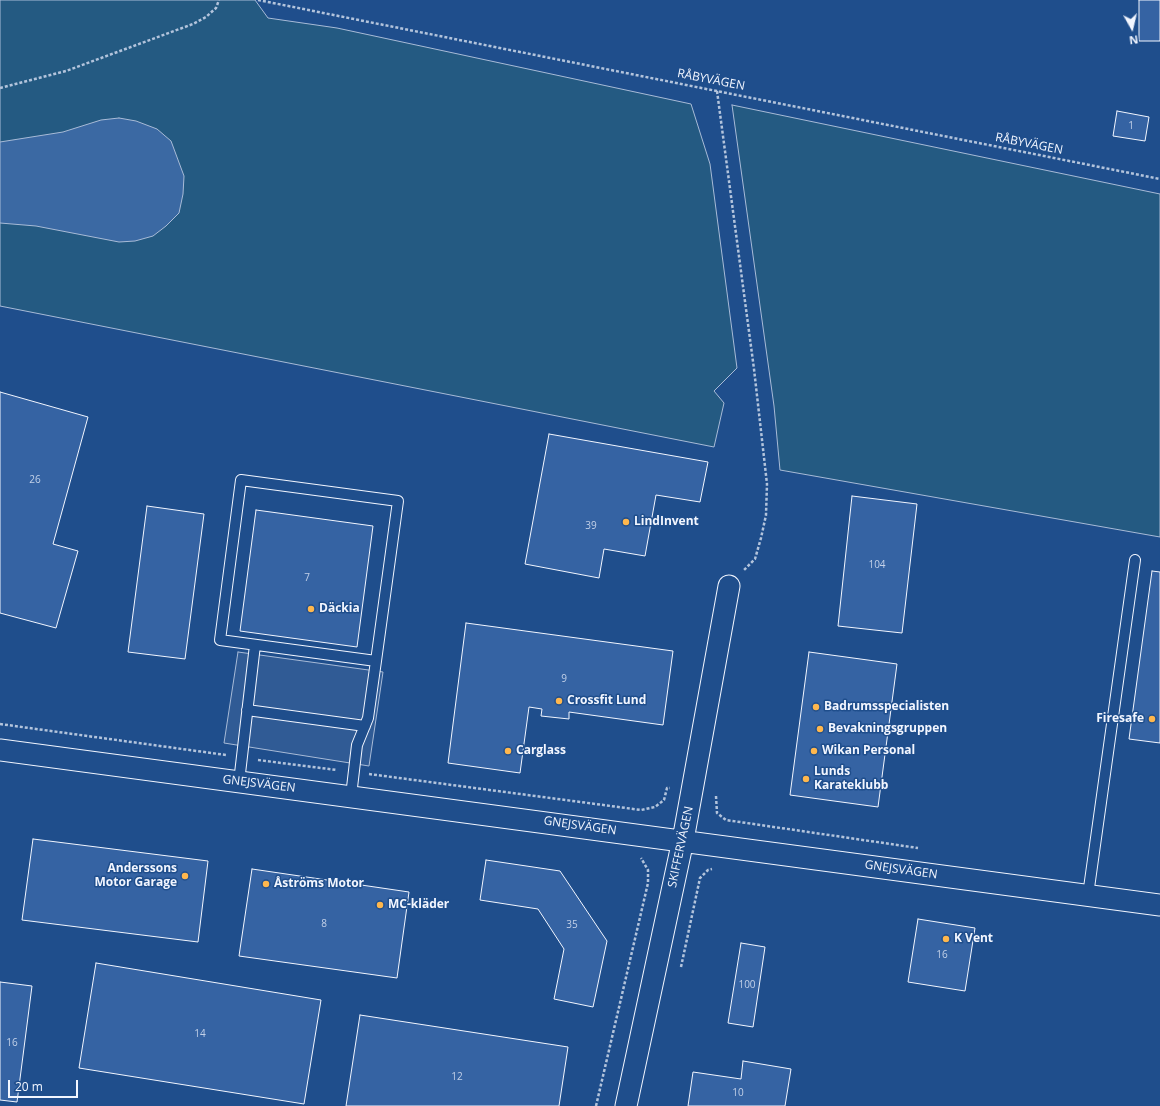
<!DOCTYPE html>
<meta charset="utf-8">
<style>
body{margin:0}
#map{position:relative;width:1160px;height:1106px;overflow:hidden;background:#1f4e8c;font-family:"Open Sans",sans-serif}
canvas{display:block}
.north{position:absolute;left:1112px;top:8px;width:40px;height:40px;-webkit-text-stroke:3px #1f4e8c;paint-order:stroke;rotate:172deg;font-size:11px;font-weight:700;line-height:16px;text-align:center;color:#f2f6ff}
.north::after{content:'';display:block;margin:auto;width:14px;height:18px;background:#f2f6ff;clip-path:polygon(50% 0,100% 100%,50% 72%,0 100%)}
.scale{position:absolute;left:8px;top:1080px;width:70px;height:18px;box-sizing:border-box;border:2px solid #f2f6ff;border-top:0;padding-left:5px;font-size:12px;line-height:14px;white-space:nowrap;color:#f2f6ff;-webkit-text-stroke:3px #1f4e8c;paint-order:stroke}
</style>
<div id="map">
<canvas width="1160" height="1106"></canvas>
<div class="north">N</div>
<div class="scale">20 m</div>
</div>
<script>
const ctx = document.querySelector('canvas').getContext('2d');
ctx.lineJoin = 'round';
function paint(path, color) {
  ctx.fillStyle = color;
  ctx.fill(path, 'evenodd');
}
function poly(rows) {
  const path = new Path2D();
  for (const r of rows) {
    path.moveTo(r[0], r[1]);
    for (let i = 2; i < r.length; i += 2) path.lineTo(r[i], r[i + 1]);
  }
  return path;
}
function strokePath(path, color, width, dash) {
  ctx.strokeStyle = color;
  ctx.lineWidth = width;
  ctx.lineCap = dash ? 'butt' : 'round';
  ctx.setLineDash(dash || []);
  ctx.stroke(path);
}
function drawText(font, color, halo, rows, align = 'center') {
  ctx.font = font + ' "Open Sans",sans-serif';
  ctx.lineWidth = 3;
  ctx.setLineDash([]);
  ctx.textBaseline = 'middle';
  ctx.strokeStyle = halo;
  ctx.fillStyle = color;
  for (const [text, x, y, turn = 0] of rows) {
    ctx.save();
    ctx.translate(x, y);
    ctx.rotate((+turn || 0) * Math.PI / 180);
    ctx.textAlign = isNaN(turn) ? turn : align;
    if (halo) ctx.strokeText(text, 0, 0);
    ctx.fillText(text, 0, 0);
    ctx.restore();
  }
}
const green = poly([
 [0,0,255,0,268,18,337,28,691,104,710,164,737,368,714,391,724,403,714,447,0,306,0,0],
 [732,105,1160,194,1160,537,780,470,774,406,732,105]
]);
paint(green, '#245a82');
strokePath(green, '#a8bbd7', 1);
const parking = poly([
 [238,652,383,672,369,766,224,743,238,652]
]);
paint(parking, '#305b95');
strokePath(parking, '#a8bbd7', 1);
const water = poly([
 [119,118,136,121,157,129,171,141,184,176,183,194,179,213,166,226,153,236,135,241,119,242,36,226,0,223,0,142,63,132,101,120,119,118]
]);
paint(water, '#3b69a3');
strokePath(water, '#a8bbd7', 1);
const building = poly([
 [1139,0,1160,0,1160,41,1139,41,1139,0],
 [1117,111,1149,117,1145,141,1113,136,1117,111],
 [0,392,88,417,53,544,78,551,56,628,0,613,0,392],
 [549,434,708,462,700,502,656,495,645,556,604,549,599,578,525,564,549,434],
 [852,496,917,504,902,633,838,626,852,496],
 [147,506,204,514,185,659,128,652,147,506],
 [256,510,373,526,357,647,240,631,256,510],
 [1152,571,1160,572,1160,743,1129,739,1152,571],
 [466,623,673,651,663,725,569,712,569,719,541,716,542,709,529,707,520,773,448,763,466,623],
 [809,652,897,664,878,807,790,795,809,652],
 [33,839,208,861,198,942,22,920,33,839],
 [486,860,560,871,607,941,593,1007,554,999,564,949,538,909,480,900,486,860],
 [252,869,409,892,397,978,239,956,252,869],
 [918,919,975,928,965,991,908,982,918,919],
 [741,943,765,947,753,1027,728,1023,741,943],
 [96,963,321,1000,304,1104,79,1068,96,963],
 [0,982,32,986,17,1102,0,1100,0,982],
 [360,1015,568,1047,559,1106,346,1106,360,1015],
 [743,1061,791,1069,785,1106,688,1106,693,1072,741,1079,743,1061]
]);
paint(building, '#3563a3');
strokePath(building, '#f2f6ff', 1);
const lane = poly([
 [247,710,365,726],
 [239,782,255,645],
 [351,796,357,745,368,718,376,661,398,501,241,480,220,640,376,661],
 [1088,895,1135,560]
]);
const street = poly([
 [0,750,1160,905],
 [626,1106,683,840,729,586]
]);
strokePath(lane, '#f2f6ff', 12);
strokePath(street, '#f2f6ff', 23);
strokePath(poly([
 [258,0,1160,179],
 [0,88,66,71,193,24,206,17,216,8,219,0],
 [717,91,754,369,767,484,766,515,761,538,755,559,743,571],
 [0,724,226,755],
 [258,760,337,770],
 [369,774,641,810,655,807,664,800,667,788,670,788],
 [716,796,717,813,726,820,918,848],
 [681,967,700,878,708,870,712,869],
 [596,1106,648,883,648,870,641,858]
]), '#b3c4dc', 2.5, [3, 2]);
strokePath(lane, '#1f4e8c', 10);
strokePath(street, '#1f4e8c', 21);
for (const [x, y, r, color] of [
 [626,522,4,"#ffb74d"],
 [311,609,4,"#ffb74d"],
 [559,701,4,"#ffb74d"],
 [816,707,4,"#ffb74d"],
 [1152,719,4,"#ffb74d"],
 [820,729,4,"#ffb74d"],
 [508,751,4,"#ffb74d"],
 [814,751,4,"#ffb74d"],
 [806,779,4,"#ffb74d"],
 [185,876,4,"#ffb74d"],
 [266,884,4,"#ffb74d"],
 [380,905,4,"#ffb74d"],
 [946,939,4,"#ffb74d"]
]) {
  const dot = new Path2D();
  dot.arc(x, y, r, 0, 2 * Math.PI);
  ctx.fillStyle = color;
  ctx.fill(dot);
  strokePath(dot, '#1f4e8c', 1.5);
}
drawText('10px', '#c3d1e8', null, [
 ["1",1131,126],
 ["26",35,480],
 ["39",591,526],
 ["104",877,565],
 ["7",307,578],
 ["9",564,679],
 ["8",324,924],
 ["35",572,925],
 ["16",942,955],
 ["100",747,985],
 ["14",200,1034],
 ["16",12,1043],
 ["12",457,1077],
 ["10",738,1093]
]);
drawText('12px', '#f2f6ff', '#1f4e8c', [
 ["RÅBYVÄGEN",711,80,11],
 ["RÅBYVÄGEN",1029,144,11],
 ["GNEJSVÄGEN",259,784,7],
 ["GNEJSVÄGEN",580,826,8],
 ["SKIFFERVÄGEN",681,847,-78],
 ["GNEJSVÄGEN",901,870,8]
]);
drawText('bold 12px', '#f2f6ff', '#1f4e8c', [
 ["LindInvent",634,522],
 ["Däckia",319,609],
 ["Crossfit Lund",567,701],
 ["Badrumsspecialisten",824,707],
 ["Firesafe",1144,719,"right"],
 ["Bevakningsgruppen",828,729],
 ["Carglass",516,751],
 ["Wikan Personal",822,751],
 ["Lunds",814,772],
 ["Karateklubb",814,786],
 ["Anderssons",177,869,"right"],
 ["Motor Garage",177,883,"right"],
 ["Åströms Motor",274,884],
 ["MC-kläder",388,905],
 ["K Vent",954,939]
], 'left');
</script>
